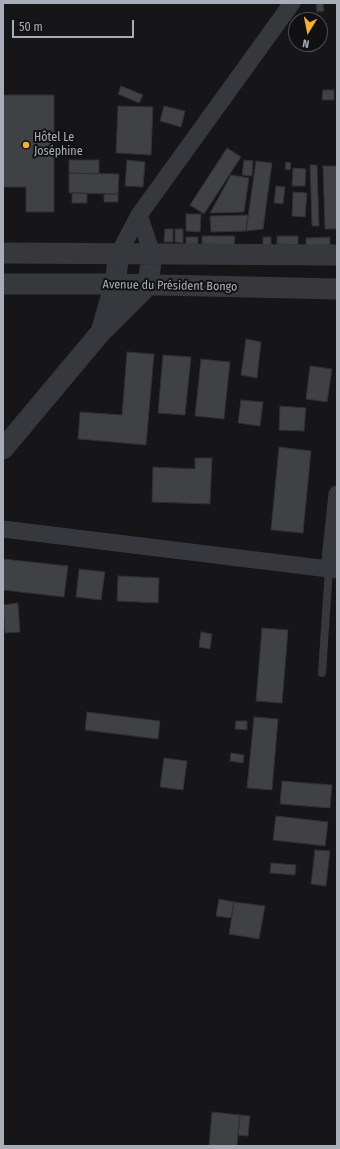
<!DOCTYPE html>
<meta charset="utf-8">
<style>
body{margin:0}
#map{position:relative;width:340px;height:1149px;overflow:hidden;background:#161618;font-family:"Fira Sans Condensed",sans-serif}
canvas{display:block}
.frame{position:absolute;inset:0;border:4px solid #a8adb8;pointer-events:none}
.north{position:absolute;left:288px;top:12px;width:40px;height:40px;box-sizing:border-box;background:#111113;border:1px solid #4d4f55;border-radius:50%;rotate:190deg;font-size:11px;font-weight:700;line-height:16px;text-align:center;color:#a8adb8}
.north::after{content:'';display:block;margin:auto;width:14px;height:18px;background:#f2b134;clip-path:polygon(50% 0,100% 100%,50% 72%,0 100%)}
.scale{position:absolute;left:12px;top:20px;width:122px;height:18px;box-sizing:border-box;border:2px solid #a8adb8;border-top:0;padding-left:5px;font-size:12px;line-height:14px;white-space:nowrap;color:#a8adb8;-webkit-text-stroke:3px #111113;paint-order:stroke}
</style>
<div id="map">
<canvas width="340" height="1149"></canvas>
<div class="frame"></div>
<div class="north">N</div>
<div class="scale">50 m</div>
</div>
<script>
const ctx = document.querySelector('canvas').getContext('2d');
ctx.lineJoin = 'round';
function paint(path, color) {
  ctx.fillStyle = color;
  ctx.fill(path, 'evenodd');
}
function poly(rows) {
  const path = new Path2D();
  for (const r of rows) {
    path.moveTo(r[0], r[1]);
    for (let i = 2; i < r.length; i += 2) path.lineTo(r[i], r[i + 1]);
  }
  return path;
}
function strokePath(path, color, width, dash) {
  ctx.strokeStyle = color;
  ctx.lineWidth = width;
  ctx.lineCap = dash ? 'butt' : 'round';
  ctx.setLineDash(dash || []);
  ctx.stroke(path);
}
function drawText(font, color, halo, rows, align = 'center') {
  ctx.font = font + ' "Fira Sans Condensed",sans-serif';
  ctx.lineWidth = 4;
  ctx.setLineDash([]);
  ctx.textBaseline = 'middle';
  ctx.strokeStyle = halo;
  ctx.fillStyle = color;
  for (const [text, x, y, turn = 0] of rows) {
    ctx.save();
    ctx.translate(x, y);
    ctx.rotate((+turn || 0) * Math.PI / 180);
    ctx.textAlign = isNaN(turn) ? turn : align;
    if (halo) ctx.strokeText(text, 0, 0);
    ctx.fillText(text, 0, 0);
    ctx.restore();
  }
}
const building = poly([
 [323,3,324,11,317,12,316,4,323,3],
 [121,86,143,95,139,103,118,94,121,86],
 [323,90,334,90,334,100,322,100,323,90],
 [3,95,54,95,54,212,26,212,26,187,3,187,3,95],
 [118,106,153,107,151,155,116,153,118,106],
 [164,106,185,111,181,127,160,121,164,106],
 [227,148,241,157,204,214,190,205,227,148],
 [69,160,99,160,99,174,69,173,69,160],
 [127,160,145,162,143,187,125,186,127,160],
 [244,160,253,161,252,176,242,175,244,160],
 [256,161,272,163,263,229,246,231,256,161],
 [286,162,291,163,290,170,285,169,286,162],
 [310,165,317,165,319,226,312,226,310,165],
 [323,166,337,166,337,229,325,229,323,166],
 [293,168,306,169,305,186,292,186,293,168],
 [69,173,119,174,118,194,69,193,69,173],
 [231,175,249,178,244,212,210,213,231,175],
 [276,186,285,187,283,204,274,203,276,186],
 [293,192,307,193,305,217,292,216,293,192],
 [72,193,87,193,87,203,72,203,72,193],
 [104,194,118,194,118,202,104,202,104,194],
 [186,214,201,214,200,232,186,231,186,214],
 [248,215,246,231,211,232,210,216,248,215],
 [165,229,173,229,173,242,164,242,165,229],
 [175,229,183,229,183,243,175,242,175,229],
 [202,236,235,236,234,245,202,244,202,236],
 [277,236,298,236,298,245,277,244,277,236],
 [186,237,198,237,198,244,186,244,186,237],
 [263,237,271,237,271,245,263,245,263,237],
 [330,237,330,246,306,246,306,238,330,237],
 [246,339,261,342,257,378,241,375,246,339],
 [127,352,154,354,146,445,78,439,80,412,122,415,127,352],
 [163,355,191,357,185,415,158,413,163,355],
 [201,359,230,362,224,419,195,416,201,359],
 [310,366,332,369,327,402,306,399,310,366],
 [241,400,263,402,260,426,238,423,241,400],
 [280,406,306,408,304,431,279,430,280,406],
 [279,447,311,451,303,533,271,530,279,447],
 [195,458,212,458,210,504,152,502,153,467,195,469,195,458],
 [3,559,68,566,64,597,3,590,3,559],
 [79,569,105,572,101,600,76,597,79,569],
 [118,576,159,578,158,603,117,601,118,576],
 [18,603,20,632,5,633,3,605,18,603],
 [262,628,288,630,282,703,256,701,262,628],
 [201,632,212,634,210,649,199,647,201,632],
 [87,712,160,721,158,739,85,730,87,712],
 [254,717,278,719,272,790,247,788,254,717],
 [236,721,247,721,247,730,235,729,236,721],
 [231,753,244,755,243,763,230,761,231,753],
 [164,758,187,761,183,790,160,787,164,758],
 [282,781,332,785,330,808,280,804,282,781],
 [276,816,328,822,325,846,273,840,276,816],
 [315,850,330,851,326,886,311,884,315,850],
 [271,863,296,865,295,875,270,873,271,863],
 [219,899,234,902,231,918,216,916,219,899],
 [234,902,265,906,259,939,229,934,234,902],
 [212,1112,240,1115,237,1146,209,1146,212,1112],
 [240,1115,250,1116,248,1136,238,1135,240,1115]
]);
paint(building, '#404145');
strokePath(building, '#303034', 1);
strokePath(poly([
 [322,673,329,569]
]), '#37383d', 8);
strokePath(poly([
 [139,215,152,253],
 [119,253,139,215,292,3],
 [3,529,337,570],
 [329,569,337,494]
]), '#37383d', 17);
strokePath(poly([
 [3,253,337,255],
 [3,284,115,284,337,289],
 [103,330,148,285,152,253],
 [3,449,101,332,115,284,119,253]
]), '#37383d', 21);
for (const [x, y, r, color] of [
 [26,145,4,"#f2b134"]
]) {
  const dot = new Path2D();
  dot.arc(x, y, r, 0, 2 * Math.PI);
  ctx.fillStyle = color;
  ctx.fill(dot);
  strokePath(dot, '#111113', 1.5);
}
drawText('12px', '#a8adb8', '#111113', [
 ["Hôtel Le",34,138],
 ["Joséphine",34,152]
], 'left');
drawText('12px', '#a8adb8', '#111113', [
 ["Avenue du Président Bongo",170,286,1]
]);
</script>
